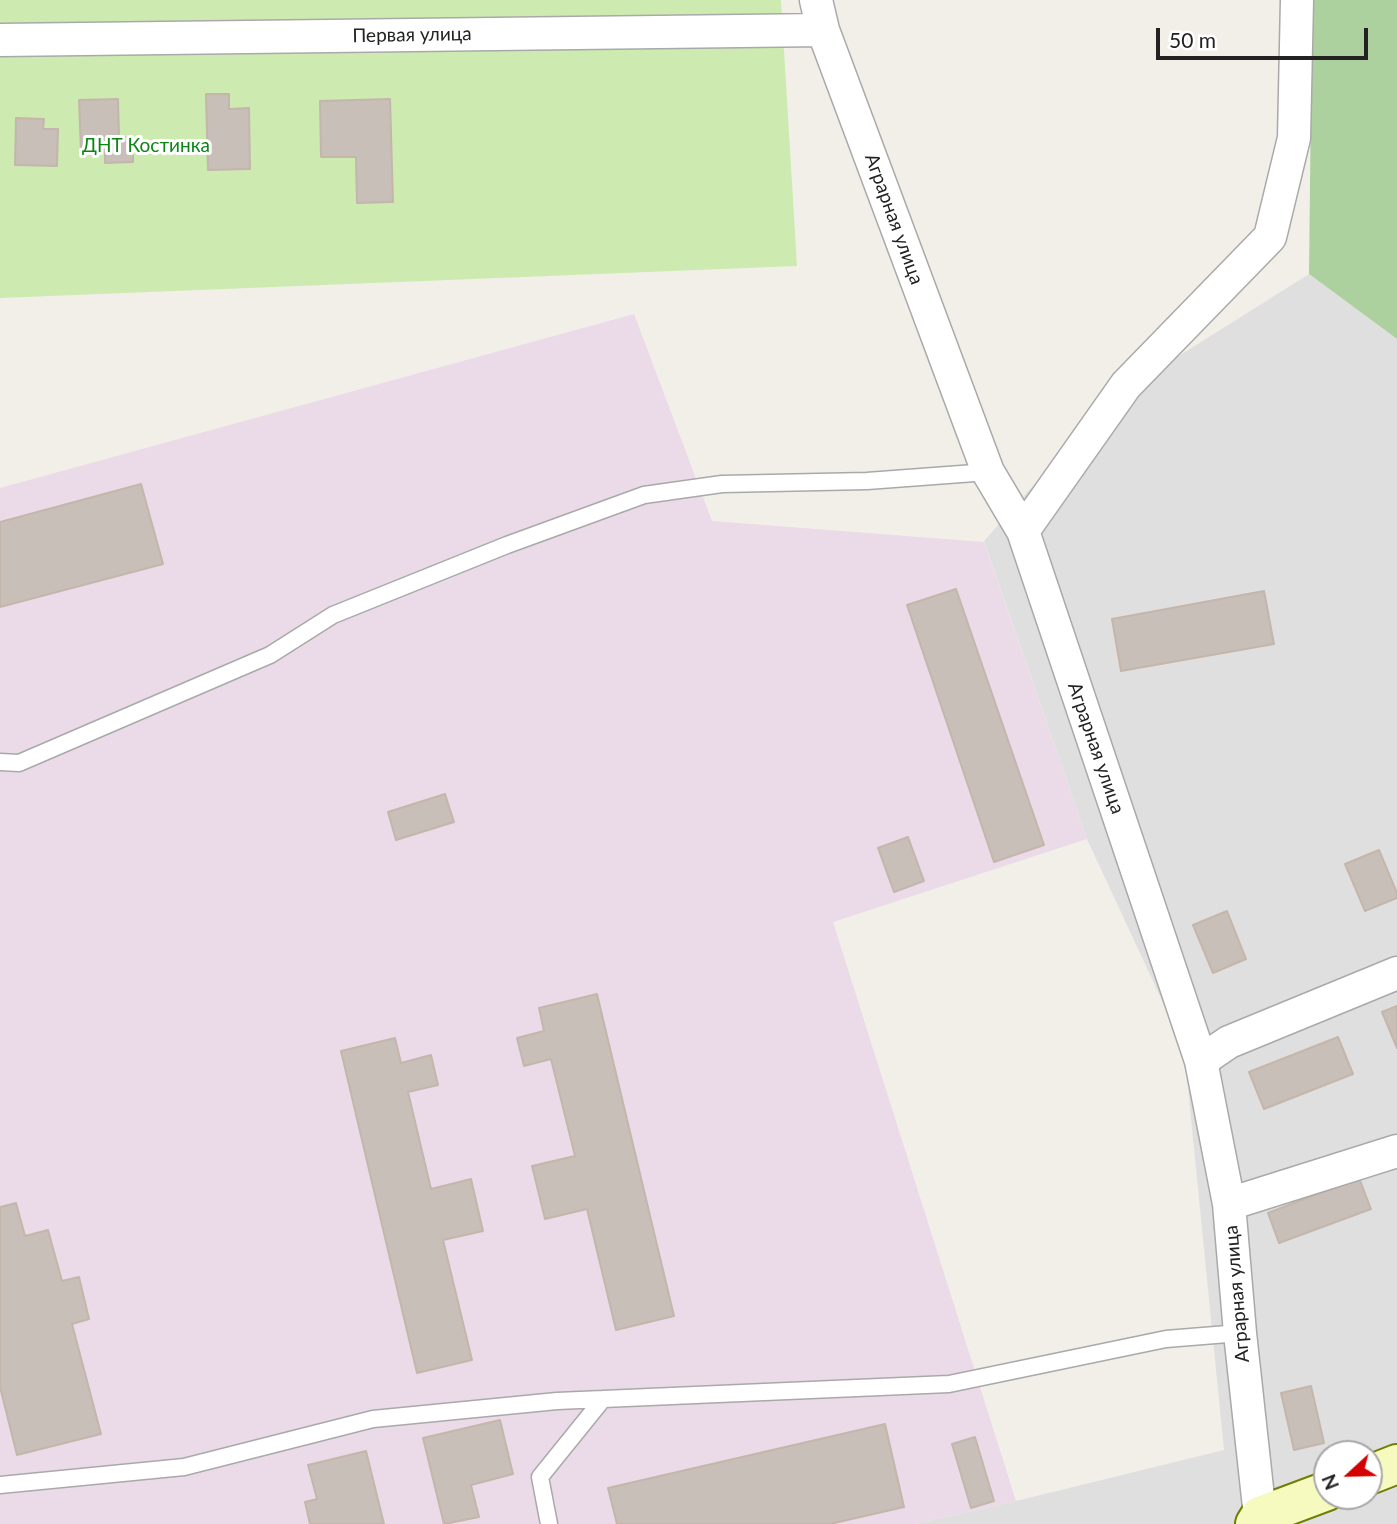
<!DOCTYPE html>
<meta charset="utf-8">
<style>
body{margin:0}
#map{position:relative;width:1397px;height:1524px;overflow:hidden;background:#f2efe9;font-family:Lato,sans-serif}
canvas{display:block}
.north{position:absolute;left:1313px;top:1440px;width:70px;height:70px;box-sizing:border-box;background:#fff;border:2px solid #a7a7a7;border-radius:50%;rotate:248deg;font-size:19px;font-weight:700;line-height:28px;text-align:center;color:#222}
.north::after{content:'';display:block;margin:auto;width:24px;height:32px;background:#d40000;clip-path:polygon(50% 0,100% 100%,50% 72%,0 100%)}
.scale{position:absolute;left:1156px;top:28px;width:212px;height:32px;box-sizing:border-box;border:4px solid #222;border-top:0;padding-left:9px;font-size:21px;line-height:24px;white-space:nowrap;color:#222;-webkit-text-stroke:5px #fff;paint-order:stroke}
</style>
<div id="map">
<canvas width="1397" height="1524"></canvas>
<div class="north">N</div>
<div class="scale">50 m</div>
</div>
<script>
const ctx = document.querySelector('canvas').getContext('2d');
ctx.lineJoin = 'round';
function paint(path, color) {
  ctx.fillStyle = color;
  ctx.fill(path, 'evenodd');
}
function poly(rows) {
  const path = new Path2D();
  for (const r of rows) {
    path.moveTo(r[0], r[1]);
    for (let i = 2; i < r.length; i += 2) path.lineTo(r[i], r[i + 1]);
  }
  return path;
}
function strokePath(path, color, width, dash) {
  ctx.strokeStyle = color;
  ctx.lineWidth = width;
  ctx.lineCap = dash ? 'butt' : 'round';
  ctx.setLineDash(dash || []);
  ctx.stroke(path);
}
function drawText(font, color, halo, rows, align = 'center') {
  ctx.font = font + ' Lato,sans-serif';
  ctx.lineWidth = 6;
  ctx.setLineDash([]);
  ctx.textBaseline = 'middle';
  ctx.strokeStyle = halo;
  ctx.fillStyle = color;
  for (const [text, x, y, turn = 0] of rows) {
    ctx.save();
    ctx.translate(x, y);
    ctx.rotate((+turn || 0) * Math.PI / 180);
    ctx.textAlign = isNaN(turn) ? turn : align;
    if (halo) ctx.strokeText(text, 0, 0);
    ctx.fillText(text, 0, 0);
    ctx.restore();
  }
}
paint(poly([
 [1309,274,1397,339,1397,1524,914,1524,1016,1501,1224,1450,1184,1048,1087,839,984,541,1030,489,1174,359],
 [1327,1454,1369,1454,1369,1496,1327,1496]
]), '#e0dfdf');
paint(poly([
 [634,314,712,521,984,542,1087,839,833,922,1016,1501,914,1524,0,1524,0,488]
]), '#ebdbe8');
paint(poly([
 [0,0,781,0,797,266,0,298]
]), '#cdebb0');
paint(poly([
 [1312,0,1397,0,1397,339,1309,274]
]), '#add19e');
const building = poly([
 [206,94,229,94,229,109,249,108,250,169,208,170,206,94],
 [118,99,119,137,133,137,133,162,105,163,105,152,81,152,79,100,118,99],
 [390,99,393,202,357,203,356,157,321,157,320,101,390,99],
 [16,118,44,119,43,129,58,129,57,166,15,165,16,118],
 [141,484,163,564,0,607,0,522,141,484],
 [956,589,1044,845,994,862,907,605,956,589],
 [1264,591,1274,644,1121,671,1112,619,1264,591],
 [445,794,454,822,396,840,388,812,445,794],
 [908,837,924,881,894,892,878,848,908,837],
 [1379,850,1397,893,1397,898,1365,911,1345,864,1379,850],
 [1227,911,1246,959,1213,973,1193,925,1227,911],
 [597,994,674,1316,616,1330,587,1209,545,1219,532,1166,575,1156,551,1059,524,1066,517,1038,544,1031,539,1008,597,994],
 [1397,1006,1397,1048,1382,1012,1397,1006],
 [1338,1037,1353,1074,1264,1109,1249,1072,1338,1037],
 [395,1038,401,1063,431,1055,438,1085,408,1092,431,1189,471,1179,483,1231,443,1240,472,1360,417,1373,341,1051,395,1038],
 [1359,1178,1371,1209,1279,1243,1268,1213,1359,1178],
 [16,1203,25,1236,48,1230,62,1281,79,1277,89,1319,72,1324,101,1434,17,1455,0,1387,0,1207,16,1203],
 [1311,1386,1324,1443,1294,1450,1281,1393,1311,1386],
 [500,1420,513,1474,471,1485,479,1517,444,1524,423,1438,500,1420],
 [885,1424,904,1507,830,1524,617,1524,608,1488,885,1424],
 [975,1437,994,1501,971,1508,952,1444,975,1437],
 [366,1451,384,1524,310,1524,305,1502,317,1499,308,1465,366,1451]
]);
paint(building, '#c7bfb8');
strokePath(building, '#c4b6ab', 2);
const lane = poly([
 [0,762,19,763,270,655,333,615,507,545,644,495,722,484,867,481,988,472],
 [0,1485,184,1467,373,1419,557,1401,949,1384,1166,1339,1240,1333],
 [549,1524,540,1477,603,1399]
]);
const street = poly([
 [816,0,823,30,988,472,1023,531,1201,1061,1229,1204,1240,1333,1260,1516],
 [0,40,823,30],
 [1023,531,1126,385,1270,237,1294,138,1297,0],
 [1201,1061,1229,1042,1397,973],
 [1229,1204,1397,1151]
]);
const secondary = poly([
 [1369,1475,1397,1464],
 [1255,1524,1260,1516,1327,1491]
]);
strokePath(lane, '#a9a9a9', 19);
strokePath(street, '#a9a9a9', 35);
strokePath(secondary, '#707d05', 42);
strokePath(lane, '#fff', 16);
strokePath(street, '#fff', 32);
strokePath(secondary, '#f7fabf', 38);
drawText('19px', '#222', '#fff', [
 ["Первая улица",412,35,-1],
 ["Аграрная улица",894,219,70],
 ["Аграрная улица",1096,748,71],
 ["Аграрная улица",1237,1294,-95]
]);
drawText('19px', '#0c8416', '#fff', [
 ["ДНТ Костинка",146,146]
]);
</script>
